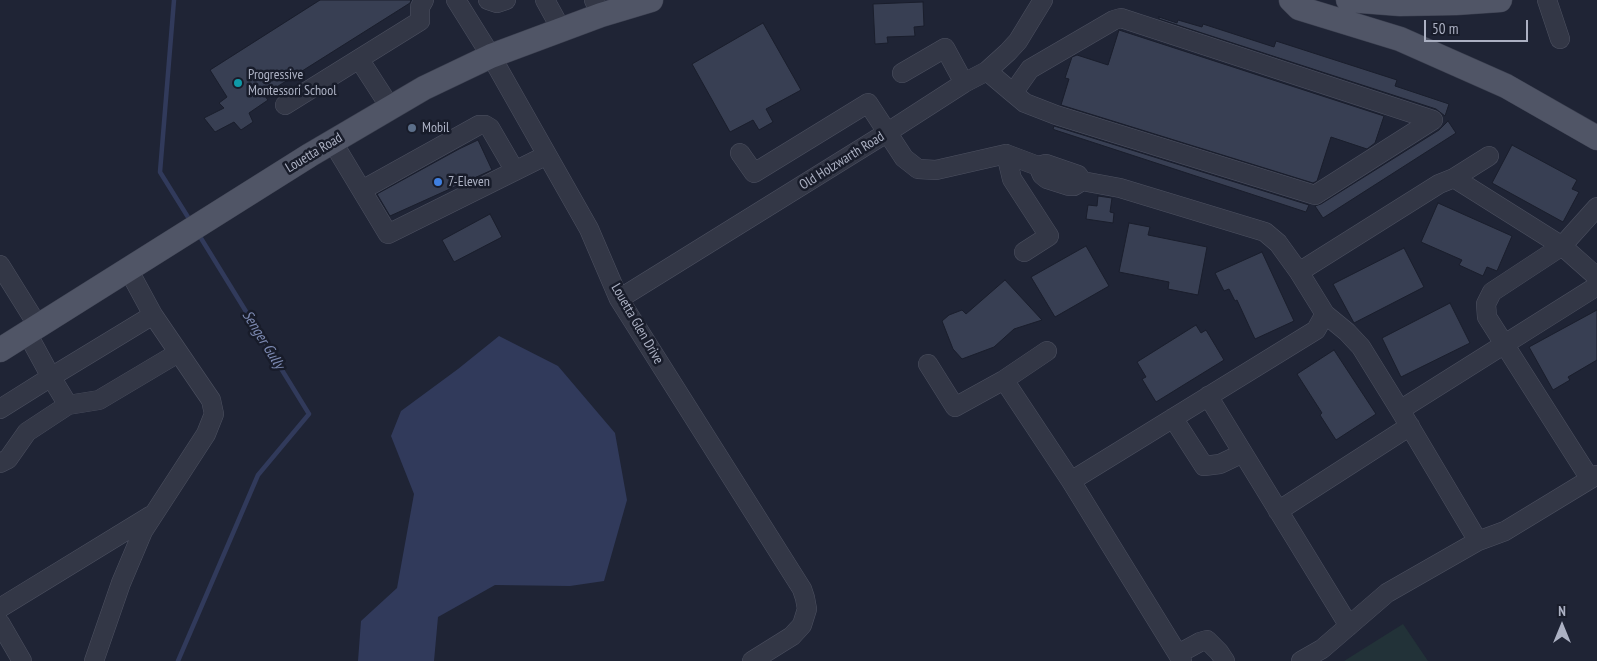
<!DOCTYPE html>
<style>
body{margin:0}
#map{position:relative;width:1597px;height:661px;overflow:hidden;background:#1f2435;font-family:"PT Sans Narrow",sans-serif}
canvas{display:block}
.north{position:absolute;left:1537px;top:601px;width:50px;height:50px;-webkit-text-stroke:4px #181c2a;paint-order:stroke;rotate:0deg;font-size:14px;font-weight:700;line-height:20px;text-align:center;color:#acb1c3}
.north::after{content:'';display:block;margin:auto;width:18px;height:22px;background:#acb1c3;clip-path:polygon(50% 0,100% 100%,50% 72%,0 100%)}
.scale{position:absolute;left:1424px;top:20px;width:104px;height:22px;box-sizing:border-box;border:2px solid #acb1c3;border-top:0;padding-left:6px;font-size:15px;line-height:18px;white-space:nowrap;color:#acb1c3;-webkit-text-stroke:4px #181c2a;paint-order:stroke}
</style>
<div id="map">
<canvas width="1597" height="661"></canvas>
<div class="north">N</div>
<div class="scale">50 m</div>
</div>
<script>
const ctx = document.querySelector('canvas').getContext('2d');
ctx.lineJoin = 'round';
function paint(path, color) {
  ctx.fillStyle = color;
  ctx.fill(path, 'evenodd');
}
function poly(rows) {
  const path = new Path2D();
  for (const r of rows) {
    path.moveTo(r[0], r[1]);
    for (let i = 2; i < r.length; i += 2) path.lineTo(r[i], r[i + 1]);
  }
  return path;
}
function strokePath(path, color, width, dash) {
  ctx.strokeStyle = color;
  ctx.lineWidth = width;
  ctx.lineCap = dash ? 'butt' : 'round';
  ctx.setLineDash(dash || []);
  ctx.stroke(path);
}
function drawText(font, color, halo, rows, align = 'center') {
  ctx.font = font + ' "PT Sans Narrow",sans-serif';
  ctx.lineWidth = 5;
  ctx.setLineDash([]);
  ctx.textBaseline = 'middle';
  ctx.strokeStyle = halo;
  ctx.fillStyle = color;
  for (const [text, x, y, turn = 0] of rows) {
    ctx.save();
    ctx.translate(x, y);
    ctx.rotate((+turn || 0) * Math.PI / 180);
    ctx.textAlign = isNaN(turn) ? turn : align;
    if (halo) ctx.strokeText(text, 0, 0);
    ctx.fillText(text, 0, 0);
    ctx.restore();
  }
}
paint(poly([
 [1403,624,1428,661,1344,661]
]), '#223238');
paint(poly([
 [499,336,558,366,615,433,627,500,604,581,570,586,495,585,438,617,434,661,358,661,361,621,397,588,414,494,391,436,401,411,458,369]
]), '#313a5b');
strokePath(poly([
 [174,0,160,172,191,222],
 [178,661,258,475,309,414,199,235]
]), '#313a5b', 4.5);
const building = poly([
 [320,0,411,0,410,3,264,95,268,100,249,113,253,122,241,130,234,122,215,132,204,118,224,108,219,103,227,97,210,70,320,0],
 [923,2,924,26,914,27,915,36,887,37,888,43,875,44,873,4,923,2],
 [1159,17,1177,23,1178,20,1202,27,1203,24,1274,47,1276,41,1397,80,1395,86,1449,104,1445,116,1436,109,1159,19,1159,17],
 [763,23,801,90,766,109,773,122,759,130,753,120,730,132,692,64,763,23],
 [1119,30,1384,116,1375,143,1367,149,1331,137,1317,181,1313,183,1061,105,1069,79,1065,78,1072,57,1077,55,1108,65,1119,30],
 [1448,121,1456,133,1323,218,1315,206,1321,204,1439,130,1448,121],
 [1054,126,1309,205,1306,212,1055,130,1053,129,1054,126],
 [478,140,492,170,390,216,377,194,459,149,478,140],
 [1512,145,1577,180,1572,189,1579,192,1563,222,1492,183,1512,145],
 [1098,196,1112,198,1110,212,1114,213,1113,223,1086,219,1088,205,1097,206,1098,196],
 [1438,203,1512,236,1497,271,1487,267,1483,276,1459,265,1462,260,1421,242,1438,203],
 [490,214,502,237,454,262,442,240,490,214],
 [1129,223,1150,227,1148,235,1207,247,1198,295,1168,289,1169,282,1119,272,1129,223],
 [1086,246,1109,286,1055,317,1031,277,1086,246],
 [1404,248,1424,287,1354,323,1333,284,1404,248],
 [1262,252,1294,321,1255,339,1237,300,1235,301,1229,289,1224,291,1215,273,1262,252],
 [1005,280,1042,320,1014,329,994,347,962,359,953,349,942,321,949,315,962,310,966,314,1005,280],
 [1450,303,1470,343,1401,377,1382,338,1450,303],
 [1597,310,1597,360,1568,377,1570,380,1553,390,1529,347,1597,310],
 [1196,325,1201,333,1206,330,1224,360,1156,402,1142,379,1146,377,1137,362,1196,325],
 [1334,350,1376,414,1336,440,1320,415,1322,413,1297,374,1334,350]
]);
paint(building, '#383f53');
strokePath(building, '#1a1e2c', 1);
const minor = poly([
 [456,0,491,56,589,229,619,299,802,589,805,598,807,609,802,625,792,636,752,661],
 [488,0,497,3,506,0],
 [545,0,561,29],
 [594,0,601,15],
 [1547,0,1560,39],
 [359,59,390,107],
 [987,71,1013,93,1030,69,1114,20,1121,18,1433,120,1315,195,1056,115,1025,103,1013,93],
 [902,73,945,48,964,83],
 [285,105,420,21,420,7,424,0],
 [332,141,388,234,547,155],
 [740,153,754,173,868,103,904,158,918,169,936,170,1006,154,1038,166,1046,164,1078,175,1082,181,1120,188,1265,232,1278,243,1299,272,1325,314,1347,332,1361,347,1400,410,1478,541,1505,531,1597,475],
 [1006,154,1012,179,1049,236,1024,252],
 [1038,166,1042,175,1047,179,1069,186,1074,186,1082,181],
 [1454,178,1489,156],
 [362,190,479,125,485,125,490,128,515,171],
 [1597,207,1562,246,1597,277],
 [0,265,38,326],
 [1299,272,1439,184,1454,178,1562,246,1492,292,1486,304,1487,317,1590,479],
 [619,299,888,132,964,83,987,71,1008,52,1018,41,1043,0],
 [27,333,51,377,153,315,128,269],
 [1047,351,1004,380,1071,481],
 [928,364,955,407,1004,380],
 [1208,396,1349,626],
 [68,405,99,400,178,353],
 [0,409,51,377,68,405,27,432,8,459,0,463],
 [1400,410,1597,286],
 [1173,418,1204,466,1220,464,1243,453],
 [1278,511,1410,426],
 [0,608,150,516],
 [0,623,22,661],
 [1178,654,1200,642,1207,640,1219,652,1225,661],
 [94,661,121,583,143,531,206,434,214,414,211,400,153,315],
 [1182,661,1071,481,1316,330,1325,314],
 [1301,661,1322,649,1387,593,1478,541]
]);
const major = poly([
 [1291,0,1299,8,1400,39,1506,86,1597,138],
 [1348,0,1400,4,1456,3,1500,0],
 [0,350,310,155,424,88,491,56,601,15,651,0]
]);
strokePath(minor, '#4d5161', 20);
strokePath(major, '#3c4050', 25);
strokePath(minor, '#333746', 19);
strokePath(major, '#505566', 24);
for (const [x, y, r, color] of [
 [238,83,5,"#0f9aa8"],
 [412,128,5,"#5c6f8a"],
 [438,182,5,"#3f7fe0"]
]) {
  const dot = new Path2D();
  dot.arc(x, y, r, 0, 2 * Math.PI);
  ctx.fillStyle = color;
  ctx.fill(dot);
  strokePath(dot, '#181c2a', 2);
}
drawText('14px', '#acb1c3', '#181c2a', [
 ["Progressive",248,75],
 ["Montessori School",248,91],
 ["Mobil",422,128],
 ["7-Eleven",448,182]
], 'left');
drawText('14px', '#acb1c3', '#181c2a', [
 ["Louetta Road",314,153,-31],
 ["Old Holzwarth Road",842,161,-32],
 ["Louetta Glen Drive",637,324,60]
]);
drawText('italic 15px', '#7c89b1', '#181c2a', [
 ["Senger Gully",263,340,58]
]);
</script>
